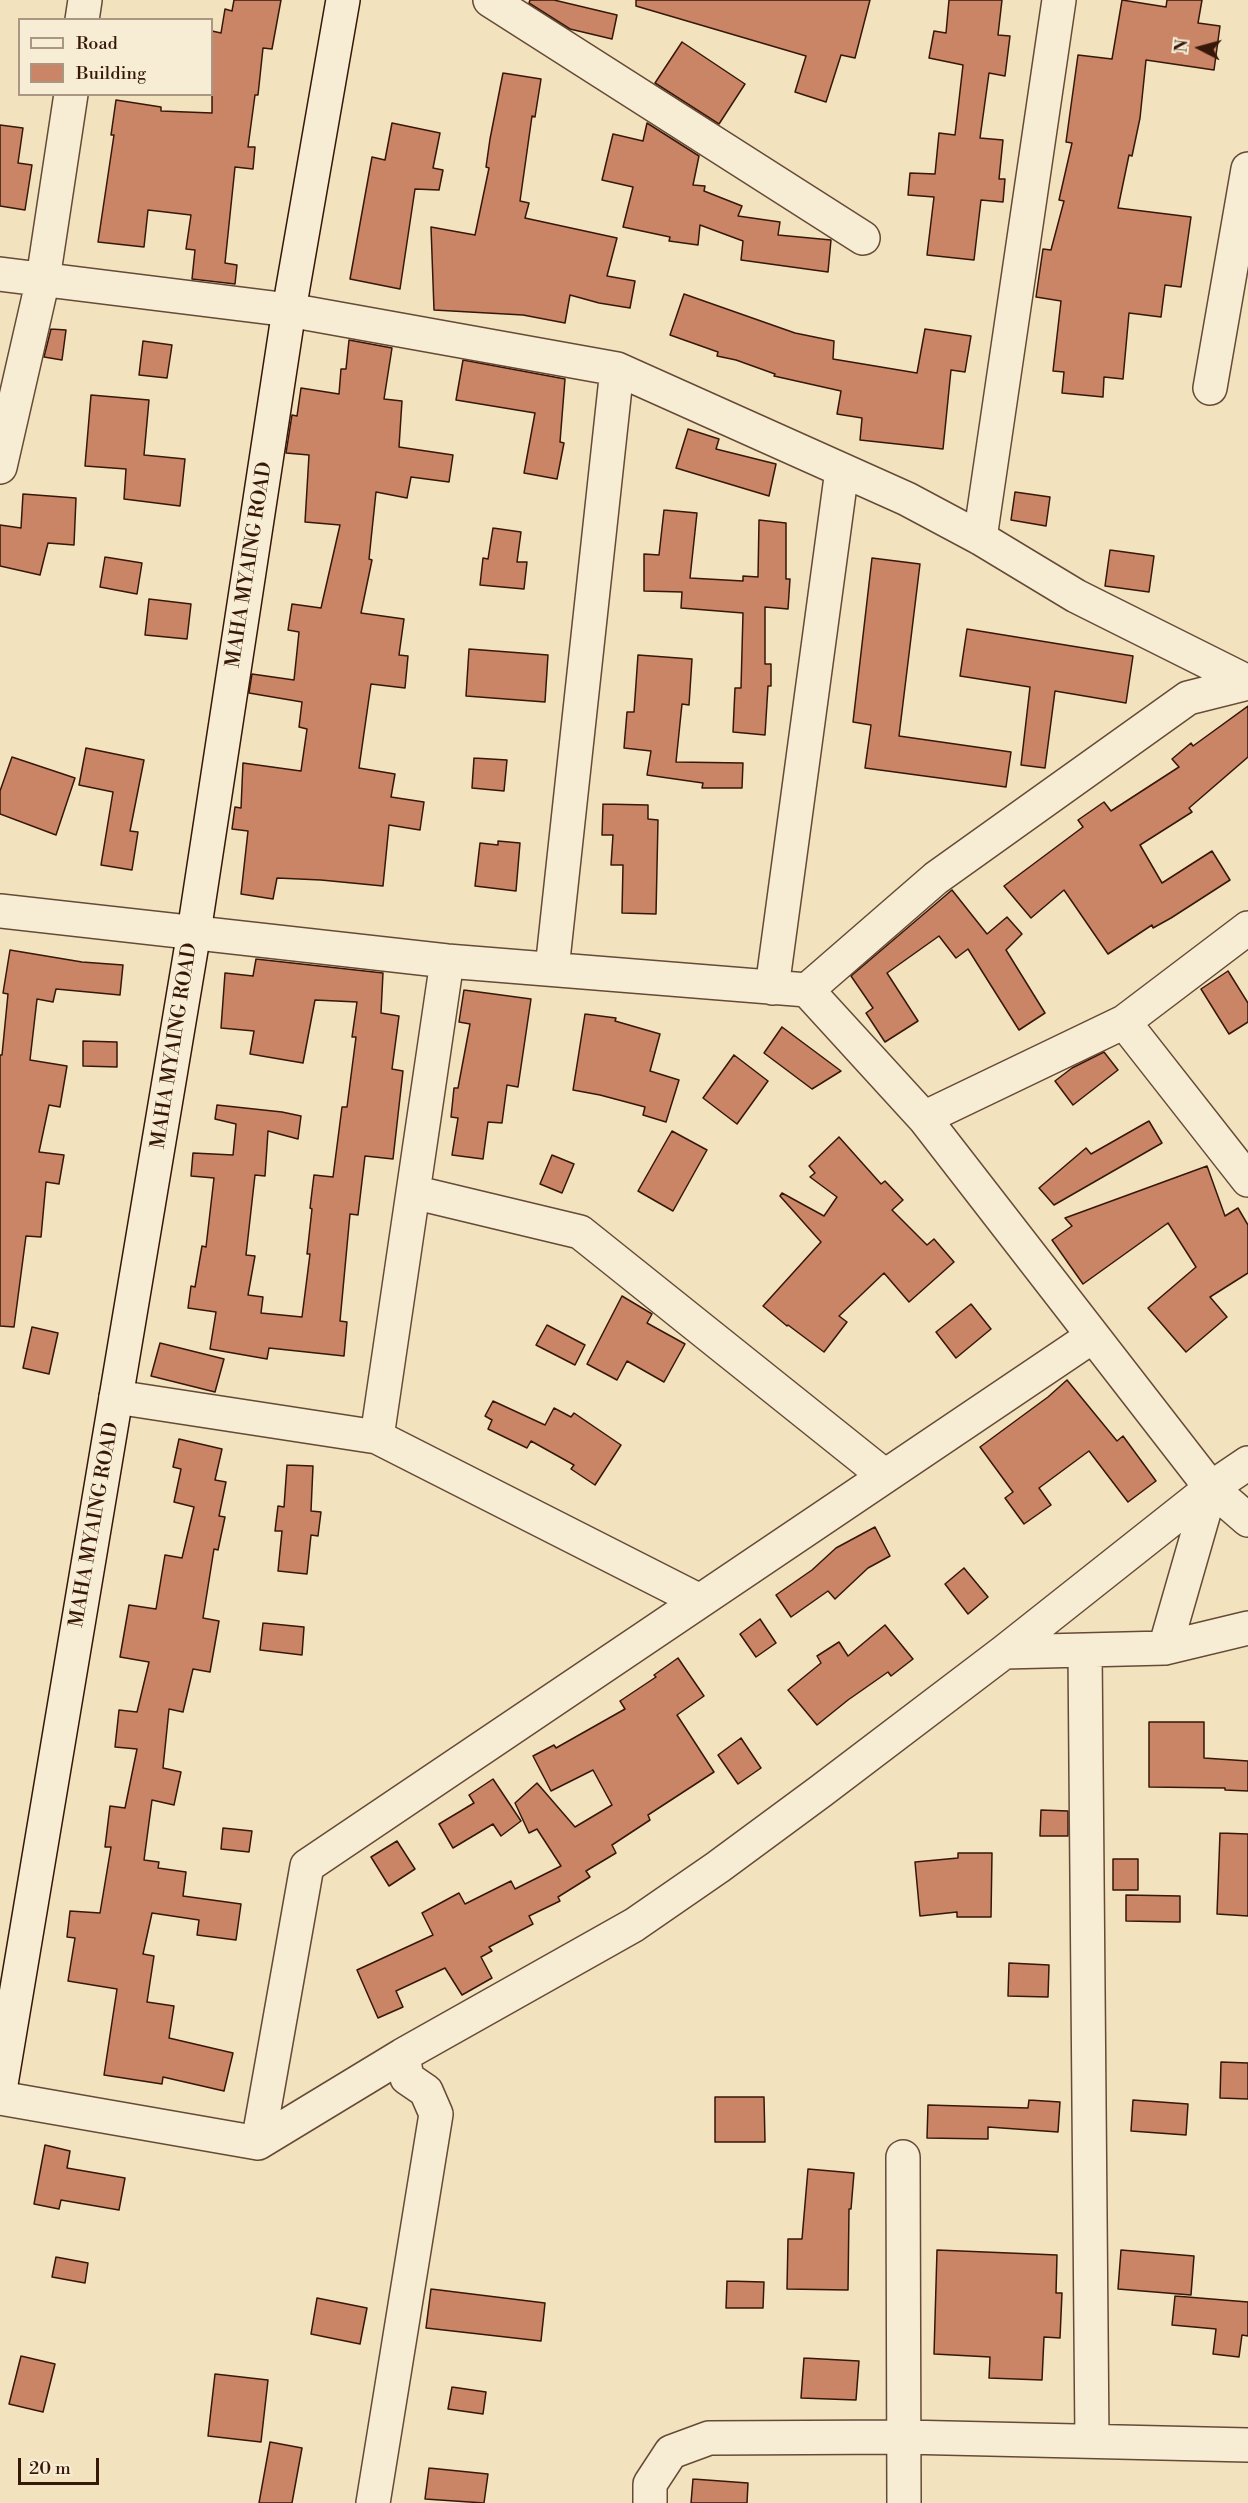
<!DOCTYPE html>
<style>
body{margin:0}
#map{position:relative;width:1248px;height:2503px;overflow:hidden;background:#f2e3be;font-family:"Libre Bodoni",serif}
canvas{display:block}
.legend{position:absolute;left:18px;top:18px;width:195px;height:78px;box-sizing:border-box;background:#f7edd5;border:2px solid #aa9783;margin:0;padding:8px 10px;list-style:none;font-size:18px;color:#371709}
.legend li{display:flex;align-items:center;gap:12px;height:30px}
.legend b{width:30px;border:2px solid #aa9783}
.north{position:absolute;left:1170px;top:18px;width:60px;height:60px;-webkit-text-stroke:4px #f7edd5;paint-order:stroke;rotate:276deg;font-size:16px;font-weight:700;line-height:24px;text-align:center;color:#371709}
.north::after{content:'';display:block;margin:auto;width:21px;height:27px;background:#371709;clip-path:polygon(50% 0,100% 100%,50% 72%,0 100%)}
.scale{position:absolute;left:18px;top:2458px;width:81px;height:27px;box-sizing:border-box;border:3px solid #371709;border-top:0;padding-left:8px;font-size:18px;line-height:21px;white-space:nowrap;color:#371709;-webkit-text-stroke:4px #f7edd5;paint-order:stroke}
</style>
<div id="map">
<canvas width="1248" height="2503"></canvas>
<ul class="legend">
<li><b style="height:8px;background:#f7edd5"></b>Road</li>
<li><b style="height:16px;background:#ca8567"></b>Building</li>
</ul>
<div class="north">N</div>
<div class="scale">20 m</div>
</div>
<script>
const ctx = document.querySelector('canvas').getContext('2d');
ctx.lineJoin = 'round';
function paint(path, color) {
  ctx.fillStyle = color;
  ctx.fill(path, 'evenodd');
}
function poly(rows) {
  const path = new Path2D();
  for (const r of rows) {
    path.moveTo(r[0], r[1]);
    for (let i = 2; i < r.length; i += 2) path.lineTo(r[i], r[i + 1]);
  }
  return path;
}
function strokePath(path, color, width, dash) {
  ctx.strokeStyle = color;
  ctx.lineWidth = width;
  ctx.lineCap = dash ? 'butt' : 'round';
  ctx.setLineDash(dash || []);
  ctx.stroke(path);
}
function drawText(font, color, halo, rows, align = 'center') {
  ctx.font = font + ' "Libre Bodoni",serif';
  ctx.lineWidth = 6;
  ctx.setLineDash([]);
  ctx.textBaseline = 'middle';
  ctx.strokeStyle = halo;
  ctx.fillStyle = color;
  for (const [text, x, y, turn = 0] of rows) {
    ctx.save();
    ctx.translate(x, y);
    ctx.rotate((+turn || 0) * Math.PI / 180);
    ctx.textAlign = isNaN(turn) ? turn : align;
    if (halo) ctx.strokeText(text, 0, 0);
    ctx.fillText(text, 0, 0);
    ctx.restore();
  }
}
const building = poly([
 [234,0,281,0,272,49,263,48,258,95,255,95,248,147,255,147,253,169,235,167,225,263,237,265,235,284,192,279,195,250,186,249,191,215,148,210,144,247,98,242,114,135,111,135,116,100,161,107,161,111,212,113,212,31,221,33,225,9,232,11,234,0],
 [530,0,554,0,617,15,612,39,570,29,529,3,530,0],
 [636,0,870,0,855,58,841,55,826,102,795,92,806,56,636,6,636,0],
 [949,0,1002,0,998,35,1010,36,1005,76,989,73,980,138,1003,140,999,179,1005,179,1003,202,981,200,974,260,927,255,934,197,908,195,910,173,935,174,939,133,955,135,963,65,929,58,934,31,946,33,949,0],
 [1122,0,1166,7,1167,0,1202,0,1198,23,1220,26,1214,70,1146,60,1140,118,1132,156,1129,155,1118,208,1191,217,1181,287,1165,285,1161,317,1129,313,1123,379,1104,377,1103,397,1062,393,1064,372,1053,371,1061,301,1036,297,1043,249,1051,250,1064,201,1059,200,1072,143,1066,142,1078,55,1112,59,1122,0],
 [682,42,745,84,719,124,655,83,682,42],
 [503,73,541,79,535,117,532,116,520,201,529,203,525,218,617,238,607,276,635,281,630,308,599,303,570,295,565,323,523,315,434,310,431,227,475,235,489,168,486,167,490,139,503,73],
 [392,123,440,133,433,168,443,170,439,190,415,189,400,289,350,279,372,157,385,160,392,123],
 [647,123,699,156,693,185,705,186,704,191,742,206,738,216,780,222,778,235,831,240,828,272,741,260,743,241,700,225,698,245,669,241,670,237,623,227,633,187,602,180,613,134,643,141,647,123],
 [0,125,23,128,18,163,32,165,25,210,0,206,0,125],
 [684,294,795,333,834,341,833,359,917,373,925,329,971,336,965,372,951,370,943,449,860,440,862,418,837,414,841,391,774,376,775,374,736,360,717,356,718,352,670,335,684,294],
 [51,329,66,330,62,360,44,357,51,329],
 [349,340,392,348,384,399,402,401,399,447,453,455,449,482,411,477,407,498,376,492,369,559,372,560,361,613,404,619,399,655,408,656,405,688,371,684,359,768,395,774,391,797,424,802,420,830,389,825,383,886,321,880,277,878,273,899,241,894,248,831,232,829,235,807,241,808,243,763,301,771,307,729,299,727,302,702,249,693,252,674,294,680,299,632,288,630,292,604,321,608,340,525,305,522,309,455,286,453,292,415,297,416,301,388,339,394,341,369,346,369,349,340],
 [143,341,172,345,167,378,139,375,143,341],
 [463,360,565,379,560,442,564,443,557,479,524,473,535,413,456,400,463,360],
 [91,395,149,400,144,455,185,459,180,506,124,499,126,469,85,466,91,395],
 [688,429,719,439,716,449,776,464,769,496,676,468,688,429],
 [1015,492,1050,497,1046,526,1011,520,1015,492],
 [23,494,76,498,74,545,48,543,40,575,0,566,0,525,21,528,23,494],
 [664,510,697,513,690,578,743,581,743,576,758,577,759,520,786,523,786,579,790,579,788,609,765,607,765,664,771,664,771,686,768,686,765,735,733,732,735,688,741,688,743,613,681,608,682,592,644,591,644,554,659,555,664,510],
 [493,528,521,532,517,562,527,562,524,589,480,585,483,558,488,559,493,528],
 [1110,550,1154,556,1149,592,1105,586,1110,550],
 [105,557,142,563,137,594,100,587,105,557],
 [872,558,920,564,899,736,1011,752,1006,787,865,768,871,725,853,722,872,558],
 [149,599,191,604,187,639,145,635,149,599],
 [967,629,1133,656,1126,703,1055,691,1045,768,1021,765,1030,687,960,676,967,629],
 [469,649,548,655,545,702,466,696,469,649],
 [638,655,692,659,689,705,682,704,676,762,743,763,742,788,702,788,703,783,647,775,651,751,624,748,627,712,634,712,638,655],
 [1248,706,1248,757,1189,808,1192,812,1140,845,1162,883,1212,851,1230,880,1171,918,1153,928,1152,925,1108,954,1064,890,1031,918,1004,886,1083,827,1078,820,1104,802,1111,811,1179,767,1172,759,1191,743,1193,746,1248,706],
 [86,748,144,760,130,831,138,832,132,870,101,865,113,792,79,785,86,748],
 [12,757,75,778,56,835,0,814,0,791,12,757],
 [474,758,507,760,504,791,472,788,474,758],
 [603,804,648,805,648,819,658,820,656,914,622,913,623,865,611,865,613,835,602,835,603,804],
 [498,841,520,843,516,891,475,886,480,843,498,845,498,841],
 [952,890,987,934,1007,917,1022,934,1006,950,1045,1013,1019,1030,968,949,956,958,939,936,887,973,918,1021,885,1042,866,1013,873,1008,851,976,952,890],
 [10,950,82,962,123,965,120,995,56,989,53,1002,37,999,30,1060,67,1066,60,1107,49,1105,39,1152,64,1155,59,1184,46,1182,41,1237,26,1236,14,1327,0,1326,0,1055,2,1055,8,994,3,993,10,950],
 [256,959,383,973,381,1013,399,1016,392,1069,403,1071,393,1159,365,1156,358,1215,350,1214,340,1321,347,1322,344,1356,269,1348,267,1359,210,1349,216,1312,188,1308,191,1286,195,1287,202,1246,206,1247,214,1178,191,1176,193,1153,233,1155,236,1124,215,1119,217,1105,282,1112,301,1116,298,1139,268,1131,265,1176,255,1175,246,1255,255,1256,248,1295,263,1297,261,1313,302,1317,310,1254,307,1254,312,1209,310,1208,314,1175,333,1177,342,1107,347,1107,356,1037,352,1037,357,1002,315,1000,303,1063,250,1054,254,1031,221,1028,225,973,253,976,256,959],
 [1228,971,1248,1003,1248,1022,1229,1034,1201,989,1228,971],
 [464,990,531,999,518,1087,507,1085,502,1123,488,1122,483,1159,452,1155,458,1118,451,1117,454,1088,458,1088,470,1024,459,1022,464,990],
 [585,1014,616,1018,615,1021,660,1034,650,1071,679,1080,666,1122,643,1115,645,1107,600,1095,573,1090,585,1014],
 [782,1027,841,1071,812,1089,764,1053,782,1027],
 [83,1041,117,1042,117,1067,83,1066,83,1041],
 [1104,1052,1118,1070,1073,1105,1055,1081,1072,1068,1104,1052],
 [734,1055,768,1081,737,1124,703,1098,734,1055],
 [1149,1121,1162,1143,1054,1205,1039,1188,1086,1148,1091,1154,1149,1121],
 [672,1131,707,1150,673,1211,638,1191,672,1131],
 [839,1137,881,1184,885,1181,903,1200,892,1210,927,1245,934,1239,954,1262,909,1302,884,1273,839,1316,847,1322,824,1352,788,1325,787,1326,763,1306,821,1242,780,1196,782,1193,824,1216,837,1197,810,1177,815,1173,809,1166,839,1137],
 [552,1155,574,1164,562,1193,540,1184,552,1155],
 [1207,1166,1225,1216,1238,1208,1248,1225,1248,1273,1210,1297,1227,1317,1186,1352,1148,1308,1196,1267,1168,1223,1083,1284,1052,1240,1072,1226,1065,1218,1207,1166],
 [622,1296,652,1314,647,1323,685,1344,664,1382,627,1361,617,1380,587,1364,622,1296],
 [971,1304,991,1329,956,1358,936,1332,971,1304],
 [547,1325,585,1345,575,1365,536,1345,547,1325],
 [32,1327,58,1333,49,1374,23,1368,32,1327],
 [160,1343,224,1359,215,1392,151,1376,160,1343],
 [1067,1380,1117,1441,1123,1436,1156,1481,1128,1502,1089,1451,1039,1488,1051,1505,1024,1524,1005,1498,1013,1492,980,1447,1048,1397,1067,1380],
 [493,1401,545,1425,554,1408,571,1417,574,1413,621,1445,595,1485,571,1469,574,1465,531,1441,527,1448,488,1429,492,1420,485,1416,493,1401],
 [179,1439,222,1449,215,1480,226,1482,219,1516,225,1517,218,1550,214,1549,203,1618,219,1621,210,1672,193,1669,183,1712,169,1709,163,1768,181,1772,174,1805,152,1800,144,1860,159,1862,158,1868,186,1872,183,1896,241,1904,236,1940,197,1935,199,1920,152,1913,143,1954,154,1956,147,2002,174,2006,169,2038,233,2053,224,2091,163,2077,162,2084,104,2075,117,1989,68,1981,75,1938,67,1937,70,1911,100,1913,111,1847,105,1847,110,1806,125,1808,137,1749,115,1747,119,1710,137,1712,149,1662,120,1657,129,1605,156,1609,165,1555,182,1558,194,1507,174,1502,181,1469,173,1467,179,1439],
 [287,1465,313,1466,311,1511,321,1512,318,1536,311,1535,307,1574,278,1571,282,1531,275,1531,278,1506,284,1507,287,1465],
 [875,1527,890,1556,868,1568,835,1599,828,1591,791,1617,776,1595,812,1570,836,1548,875,1527],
 [964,1568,988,1597,968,1614,945,1584,964,1568],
 [760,1619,776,1643,756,1657,740,1634,760,1619],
 [263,1623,304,1627,302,1655,260,1650,263,1623],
 [885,1625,913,1659,891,1676,888,1672,848,1700,817,1725,788,1690,821,1663,817,1656,839,1642,848,1656,885,1625],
 [678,1658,704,1696,677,1715,714,1772,648,1815,650,1820,612,1845,616,1853,586,1871,590,1877,558,1897,560,1901,529,1916,533,1924,489,1947,492,1951,481,1957,492,1978,462,1995,445,1968,396,1991,403,2007,378,2018,357,1970,433,1935,422,1913,459,1893,465,1904,511,1881,515,1889,561,1866,537,1829,529,1833,515,1803,537,1783,575,1827,612,1805,593,1770,551,1791,533,1756,554,1745,556,1748,625,1709,620,1701,656,1677,654,1675,678,1658],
 [1149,1722,1204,1722,1204,1758,1248,1761,1248,1791,1225,1790,1225,1788,1149,1787,1149,1722],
 [741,1738,761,1768,738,1784,718,1755,741,1738],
 [493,1779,521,1821,501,1836,493,1824,453,1848,439,1824,474,1803,469,1795,493,1779],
 [1041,1810,1068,1811,1068,1836,1040,1836,1041,1810],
 [223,1828,252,1831,249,1852,221,1849,223,1828],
 [1220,1833,1248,1834,1248,1916,1217,1914,1220,1833],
 [397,1841,415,1869,389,1886,371,1857,397,1841],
 [958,1853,992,1853,991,1917,957,1917,957,1912,920,1916,915,1862,958,1858,958,1853],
 [1113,1859,1138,1859,1138,1890,1113,1890,1113,1859],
 [1126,1895,1180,1896,1180,1922,1126,1921,1126,1895],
 [1009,1963,1049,1965,1048,1997,1008,1996,1009,1963],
 [1221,2062,1248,2063,1248,2099,1220,2098,1221,2062],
 [715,2097,764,2097,765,2142,715,2142,715,2097],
 [1029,2100,1060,2102,1058,2132,988,2127,988,2139,927,2138,928,2105,1028,2108,1029,2100],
 [1133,2100,1188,2104,1186,2135,1131,2131,1133,2100],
 [45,2145,70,2151,67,2168,125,2178,119,2210,61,2200,59,2209,34,2204,45,2145],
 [808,2169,854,2173,851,2209,849,2209,848,2290,787,2289,788,2239,802,2239,808,2169],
 [937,2250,1057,2255,1056,2293,1062,2293,1060,2338,1044,2337,1042,2380,989,2378,990,2357,934,2354,937,2250],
 [1121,2250,1194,2256,1191,2295,1118,2289,1121,2250],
 [56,2257,88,2263,85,2283,52,2277,56,2257],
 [727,2281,764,2282,763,2308,726,2308,727,2281],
 [431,2289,545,2303,541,2341,426,2328,431,2289],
 [1175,2296,1248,2302,1248,2336,1242,2335,1239,2357,1213,2354,1216,2329,1172,2325,1175,2296],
 [317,2298,367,2308,360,2344,311,2334,317,2298],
 [21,2356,55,2364,43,2412,9,2404,21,2356],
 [804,2358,859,2361,856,2400,801,2398,804,2358],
 [215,2374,268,2380,261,2442,208,2436,215,2374],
 [452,2387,486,2392,483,2414,448,2409,452,2387],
 [270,2442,302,2448,292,2503,259,2503,270,2442],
 [429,2468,488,2474,484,2503,425,2499,429,2468],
 [693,2479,748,2483,747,2503,691,2503,693,2479]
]);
paint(building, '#ca8567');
strokePath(building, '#371709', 1.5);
const street = poly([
 [490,0,863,238],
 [82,20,85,0],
 [0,274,289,310,617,369,907,499,980,538,1076,596,1248,682],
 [1210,388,1248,169],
 [0,467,43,279,71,94],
 [980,538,1059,0],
 [0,911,447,961,807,990,924,1118,1211,1488,1248,1520],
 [552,969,617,369],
 [772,988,842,470],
 [807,990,936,878,1188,698,1248,683],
 [1124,1022,1248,1180],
 [924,1118,1124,1022,1248,928],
 [413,1192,580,1232,885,1476],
 [116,1397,377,1437,700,1601],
 [377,1437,447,961],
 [1165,1648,1211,1488],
 [1085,1650,1092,2441],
 [1004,1652,1165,1648,1248,1628],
 [0,2098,258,2143,403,2055,634,1925,718,1867,821,1791,1004,1652,1211,1488,1248,1463],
 [258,2143,307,1866,1093,1336],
 [903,2157,904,2503],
 [373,2503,436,2114,426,2091,407,2078,403,2055],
 [650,2503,650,2484,671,2452,709,2438,904,2437,1248,2445]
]);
const secondary = poly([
 [0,2090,194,932,289,310,343,0]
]);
strokePath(street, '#664a36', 36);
strokePath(secondary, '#371709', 36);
strokePath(street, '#f7edd5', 33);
strokePath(secondary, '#f7edd5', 33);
drawText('20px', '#371709', '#f7edd5', [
 ["MAHA MYAING ROAD",250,565,-81],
 ["MAHA MYAING ROAD",175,1046,-81],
 ["MAHA MYAING ROAD",95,1525,-80]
]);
</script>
